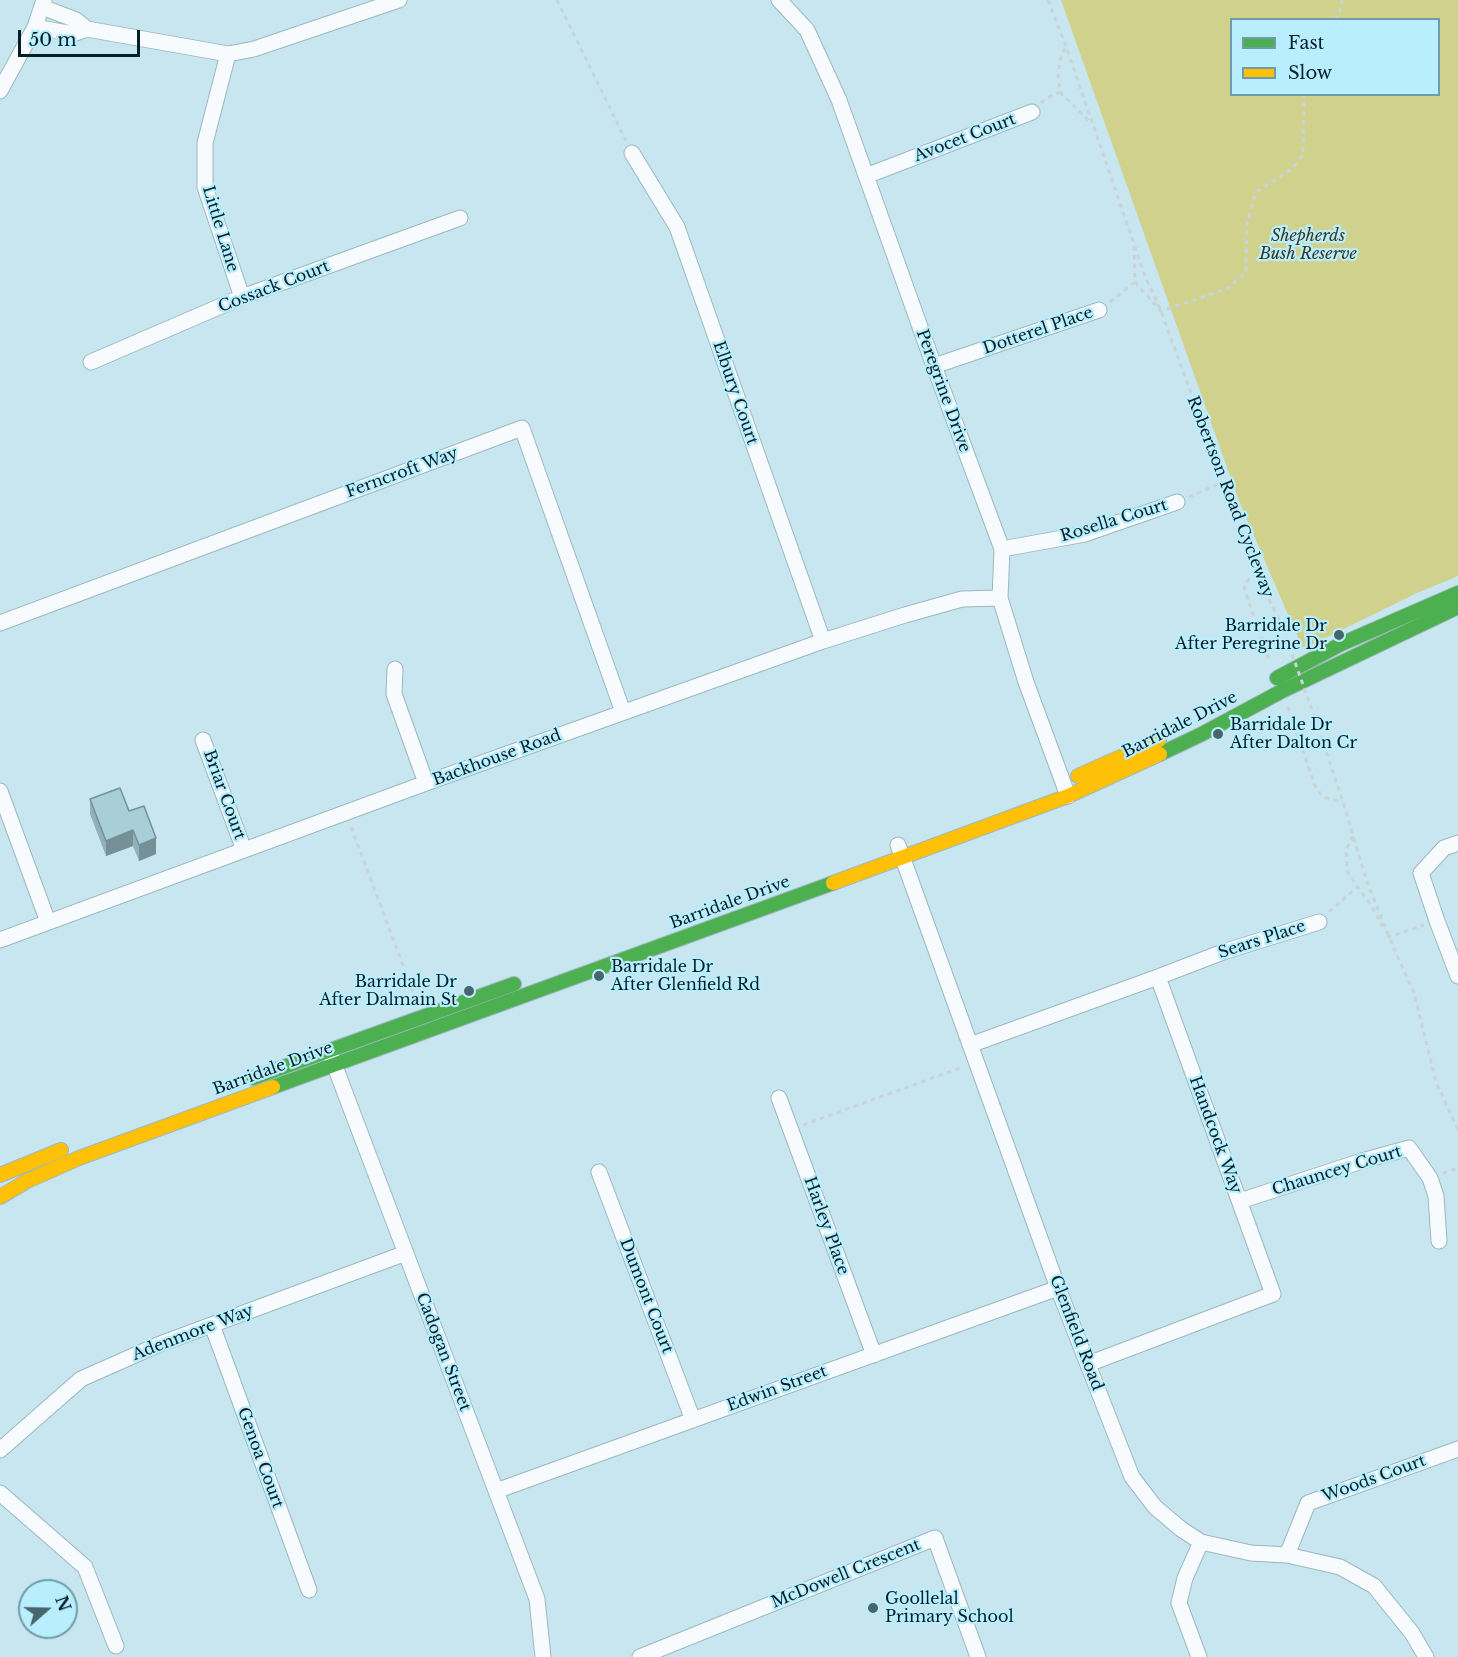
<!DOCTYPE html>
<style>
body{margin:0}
#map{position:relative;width:1458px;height:1657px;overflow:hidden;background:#c8e6ef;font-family:"Libre Baskerville",serif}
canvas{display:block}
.legend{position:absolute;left:1230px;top:18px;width:210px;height:78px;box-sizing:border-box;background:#b9eefe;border:2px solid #709ba8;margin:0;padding:8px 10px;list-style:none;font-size:18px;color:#031f27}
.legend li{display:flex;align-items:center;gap:12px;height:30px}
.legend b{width:30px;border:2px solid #709ba8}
.north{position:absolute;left:18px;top:1579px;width:60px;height:60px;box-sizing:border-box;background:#b9eefe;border:2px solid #709ba8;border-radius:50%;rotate:70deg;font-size:16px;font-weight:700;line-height:24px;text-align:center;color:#031f27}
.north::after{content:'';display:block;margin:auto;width:21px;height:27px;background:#48656d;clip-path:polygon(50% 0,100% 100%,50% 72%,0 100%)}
.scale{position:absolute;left:18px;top:30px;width:122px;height:27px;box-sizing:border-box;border:3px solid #031f27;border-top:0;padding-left:8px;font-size:18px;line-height:21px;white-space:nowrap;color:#031f27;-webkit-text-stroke:4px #b9eefe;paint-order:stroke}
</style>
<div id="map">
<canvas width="1458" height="1657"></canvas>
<ul class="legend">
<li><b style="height:8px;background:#4caf50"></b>Fast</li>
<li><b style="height:8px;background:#ffc107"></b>Slow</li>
</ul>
<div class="north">N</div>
<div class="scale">50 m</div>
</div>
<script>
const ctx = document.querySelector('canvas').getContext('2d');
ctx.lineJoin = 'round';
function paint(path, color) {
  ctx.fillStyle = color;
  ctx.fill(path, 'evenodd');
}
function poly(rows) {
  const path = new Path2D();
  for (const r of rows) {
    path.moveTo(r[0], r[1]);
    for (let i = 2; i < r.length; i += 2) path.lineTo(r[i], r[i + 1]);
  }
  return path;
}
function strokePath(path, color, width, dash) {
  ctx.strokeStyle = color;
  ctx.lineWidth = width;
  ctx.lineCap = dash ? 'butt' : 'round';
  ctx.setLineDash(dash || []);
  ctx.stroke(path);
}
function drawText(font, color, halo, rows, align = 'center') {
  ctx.font = font + ' "Libre Baskerville",serif';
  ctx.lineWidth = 4.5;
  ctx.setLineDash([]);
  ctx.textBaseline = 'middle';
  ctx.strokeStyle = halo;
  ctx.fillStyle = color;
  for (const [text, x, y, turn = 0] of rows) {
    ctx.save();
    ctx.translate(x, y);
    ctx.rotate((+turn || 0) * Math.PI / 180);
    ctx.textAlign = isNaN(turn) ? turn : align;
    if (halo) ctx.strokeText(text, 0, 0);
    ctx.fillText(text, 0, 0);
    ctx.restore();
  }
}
paint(poly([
 [1061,0,1458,0,1458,576,1417,593,1305,648,1304,647,1302,647,1239,501],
 [1232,20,1438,20,1438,94,1232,94]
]), '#d1d18e');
const street = poly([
 [779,0,807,30,839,100,934,366,1002,549,1000,598,1026,682,1068,796],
 [42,7,76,20,87,29],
 [35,27,73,34,87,29,228,54,254,49,399,0],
 [228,54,205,143,205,187,242,297],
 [0,91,35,27,44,0],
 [632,153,677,227,823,641],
 [866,176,1032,112],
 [91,362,242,297,460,218],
 [934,366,1099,310],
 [1002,549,1085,534,1177,502],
 [0,623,522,428,623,712],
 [395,669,394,694,426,783],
 [203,740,244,850],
 [0,791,48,922],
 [1458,843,1444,848,1421,873,1437,921,1458,976],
 [898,845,1058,1288,1132,1477,1155,1507,1181,1529,1201,1542,1251,1553,1287,1555,1340,1567,1374,1586,1412,1633,1426,1657],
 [0,940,426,783,823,641,905,615,962,599,1000,598],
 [1158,977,1223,952,1319,922],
 [970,1045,1158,977,1273,1294,1088,1364],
 [331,1056,537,1599,543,1657],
 [779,1098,874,1355],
 [599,1172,693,1420],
 [1240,1201,1362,1161,1409,1148,1430,1178,1436,1196,1439,1241],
 [212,1325,309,1590],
 [0,1450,81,1379,160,1344,406,1253],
 [496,1491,1058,1288],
 [0,1493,85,1567,116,1646],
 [1287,1555,1308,1503,1458,1449],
 [640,1657,935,1538,978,1657],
 [1199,1657,1179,1603,1185,1578,1201,1542]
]);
const fast = poly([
 [1277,678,1341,644,1458,593],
 [1160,754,1202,734,1282,691,1458,607],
 [253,1078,514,984],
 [273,1087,833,883]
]);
const slow = poly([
 [1078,776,1159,740],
 [833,883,1068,796,1160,754],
 [0,1175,61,1150],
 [0,1197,27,1181,79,1158,273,1087]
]);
strokePath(street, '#9db7be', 17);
strokePath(fast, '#9db7be', 16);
strokePath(slow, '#9db7be', 16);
strokePath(poly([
 [557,0,626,141],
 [1048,0,1066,46,1145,276,1161,311,1258,575,1283,629],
 [1335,20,1339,14,1342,0],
 [1065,48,1061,57,1058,74,1060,92,1091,123],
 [1041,103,1045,99,1060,92],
 [1134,246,1135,282,1161,311,1227,289,1246,272,1247,223,1256,192,1293,168,1303,154,1304,94],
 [1110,302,1135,282],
 [1189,497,1223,482],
 [1258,575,1248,580,1244,588,1270,662],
 [1288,707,1315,786,1323,797,1343,802],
 [1315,718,1343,802,1366,879,1389,937,1414,993,1436,1082,1458,1130],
 [351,827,416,1000],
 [1353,836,1346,850,1348,873,1372,907,1383,927],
 [1329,912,1357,887],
 [1388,935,1389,937,1424,925],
 [803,1125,963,1067],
 [1443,1173,1458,1168]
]), '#cad3d6', 3, [4.5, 4.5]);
strokePath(street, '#f7fbfd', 15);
strokePath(fast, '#4caf50', 14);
strokePath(slow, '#ffc107', 14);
strokePath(poly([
 [1283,629,1315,718]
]), '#cad3d6', 3, [4.5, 4.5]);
paint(poly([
 [90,799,129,811,156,854,139,861,133,846,106,856,90,814]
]), '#90b1ba');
paint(poly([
 [133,830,133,846,106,856,106,841],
 [156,838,156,854,139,861,139,845]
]), '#769097');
const building = poly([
 [120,788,129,811,144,806,156,838,139,845,133,830,106,841,90,799,120,788]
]);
paint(building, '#a8ced8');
strokePath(building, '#769097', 1.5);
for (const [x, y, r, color] of [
 [1339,635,6,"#48656d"],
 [1218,734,6,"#48656d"],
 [599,976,6,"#48656d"],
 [469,991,6,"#48656d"],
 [873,1608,6,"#48656d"]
]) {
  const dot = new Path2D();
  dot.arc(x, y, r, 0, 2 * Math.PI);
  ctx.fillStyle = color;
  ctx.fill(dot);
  strokePath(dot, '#b9eefe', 2);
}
drawText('16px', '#031f27', '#b9eefe', [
 ["Avocet Court",965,138,-21],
 ["Little Lane",220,229,73],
 ["Cossack Court",274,287,-21],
 ["Dotterel Place",1038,331,-19],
 ["Peregrine Drive",943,391,70],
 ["Elbury Court",735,393,71],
 ["Ferncroft Way",402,473,-20],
 ["Robertson Road Cycleway",1230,497,69],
 ["Rosella Court",1114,521,-17],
 ["Barridale Drive",1180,725,-27],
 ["Backhouse Road",497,758,-20],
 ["Briar Court",224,795,70],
 ["Barridale Drive",730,903,-20],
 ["Sears Place",1262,940,-18],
 ["Barridale Drive",273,1069,-20],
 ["Handcock Way",1215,1135,70],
 ["Chauncey Court",1337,1171,-17],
 ["Harley Place",826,1226,70],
 ["Dumont Court",646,1296,69],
 ["Adenmore Way",193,1333,-21],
 ["Glenfield Road",1076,1333,69],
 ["Cadogan Street",443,1352,69],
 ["Edwin Street",777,1389,-20],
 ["Genoa Court",260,1458,70],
 ["Woods Court",1374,1479,-20],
 ["McDowell Crescent",846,1574,-22]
]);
drawText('italic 16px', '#3a351f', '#b9eefe', [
 ["Shepherds",1308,236],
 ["Bush Reserve",1308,254]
]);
drawText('16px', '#031f27', '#b9eefe', [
 ["Barridale Dr",1327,626,"right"],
 ["After Peregrine Dr",1327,644,"right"],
 ["Barridale Dr",1230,725],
 ["After Dalton Cr",1230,743],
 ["Barridale Dr",611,967],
 ["After Glenfield Rd",611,985],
 ["Barridale Dr",457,982,"right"],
 ["After Dalmain St",457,1000,"right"],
 ["Goollelal",885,1599],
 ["Primary School",885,1617]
], 'left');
</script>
